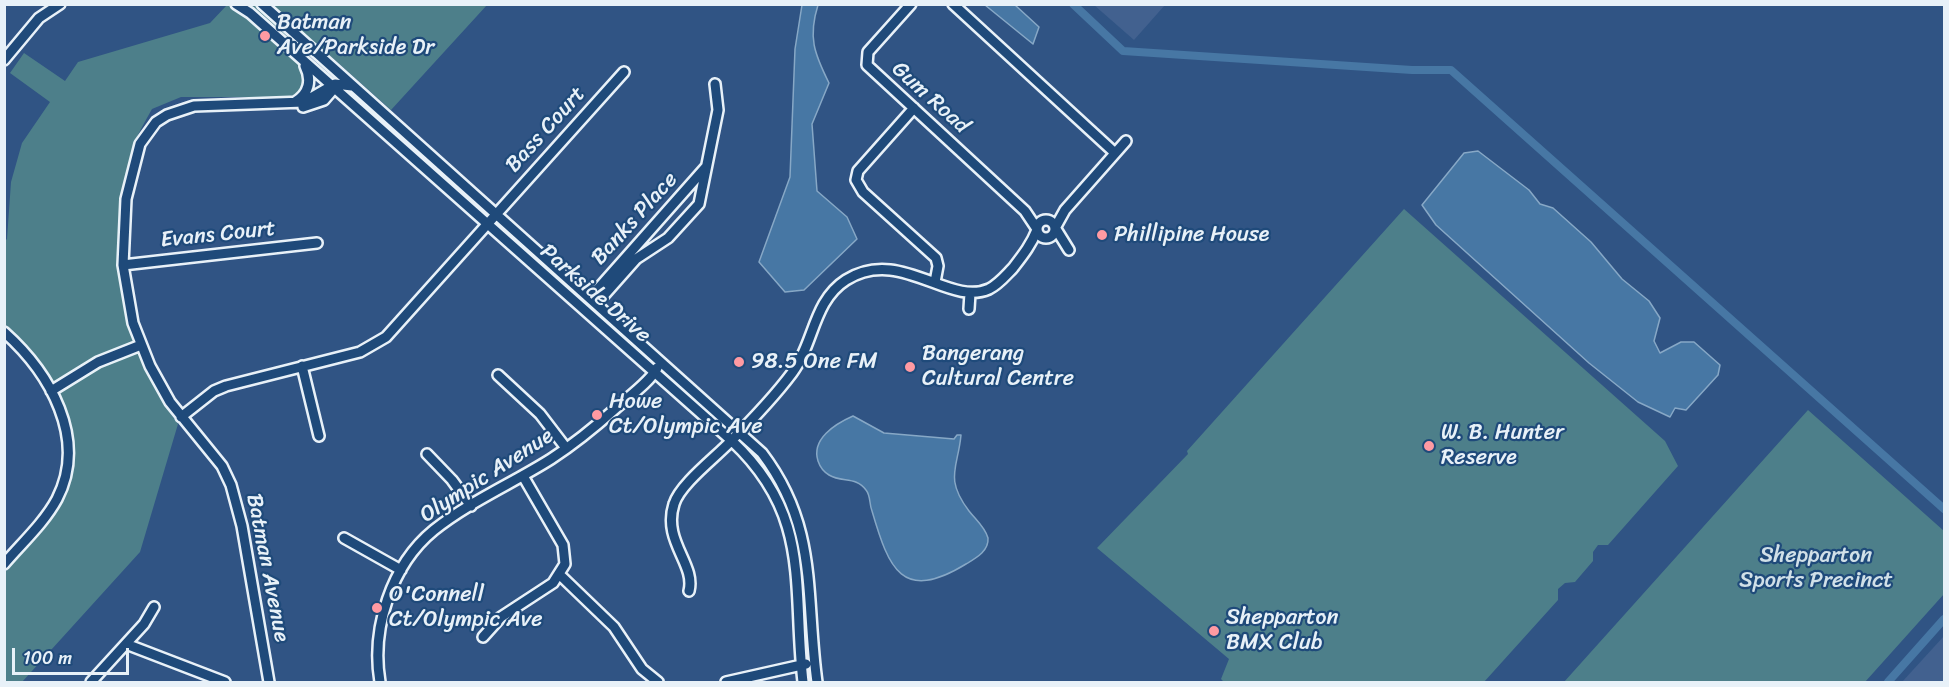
<!DOCTYPE html>
<style>
body{margin:0}
#map{position:relative;width:1949px;height:687px;overflow:hidden;background:#305484;font-family:Sriracha,sans-serif}
canvas{display:block}
.frame{position:absolute;inset:0;border:6px solid #e8f1f8;pointer-events:none}
.scale{position:absolute;left:12px;top:648px;width:117px;height:27px;box-sizing:border-box;border:3px solid #e8f1f8;border-top:0;padding-left:8px;font-size:18px;line-height:21px;white-space:nowrap;color:#e8f1f8;-webkit-text-stroke:4px #1f4a7a;paint-order:stroke}
</style>
<div id="map">
<canvas width="1949" height="687"></canvas>
<div class="frame"></div>
<div class="scale">100 m</div>
</div>
<script>
const ctx = document.querySelector('canvas').getContext('2d');
ctx.lineJoin = 'round';
function fillPath(path, color) { ctx.fillStyle = color; ctx.fill(path, 'evenodd'); }
function stroke(path, color, width, dash) { ctx.strokeStyle = color; ctx.lineWidth = width; ctx.lineCap = dash ? 'butt' : 'round'; ctx.setLineDash(dash || []); ctx.stroke(path); }
function label(font, color, halo, rows, align = 'center') {
  ctx.font = font + ' Sriracha,sans-serif'; ctx.lineWidth = 4.5; ctx.setLineDash([]); ctx.textBaseline = 'middle'; ctx.strokeStyle = halo; ctx.fillStyle = color; for (const [text, x, y, turn = 0] of rows) {
    ctx.save(); ctx.translate(x, y); ctx.rotate((+turn || 0) * Math.PI / 180); ctx.textAlign = isNaN(turn) ? turn : align; if (halo) ctx.strokeText(text, 0, 0); ctx.fillText(text, 0, 0); ctx.restore();
  }
}
const built = new Path2D(`
 M1094,5H1165L1134,40Z
 M1944,636V682H1902Z`);
const green = new Path2D(`
 M227,5H487L391,110L318,45L301,67L306,81L301,93L294,97H181L152,109C146,120 140,130 135,141C130,153 128,168 126,181C108,266 127,354 178,424L140,552L22,682H5V572C23,551 47,530 60,506C96,439 54,370 5,324L4,242L7,239L11,182L22,143L50,102L10,73L24,53L65,81L78,62L210,23Z
 M1404,209L1665,441L1678,466L1608,545H1598L1593,552V561L1575,582L1565,583L1558,589V600L1484,682H1224L1221,679L1229,659L1097,548L1188,454L1187,451Z
 M1808,410L1944,531V594L1865,682H1564Z`);
const water = new Path2D(`
 M802,5H818C808,37 814,53 829,83L812,124L817,191L847,217L857,239L804,290L785,292L759,262L790,177L795,49Z
 M985,5H1015L1039,27L1033,44Z
 M1478,151L1529,190L1540,204L1553,208L1591,242L1622,279L1649,301L1660,318L1654,341L1660,353L1681,342H1694L1720,365L1718,375L1686,410L1675,408L1670,417L1638,402L1589,363L1436,225L1422,205L1464,153Z
 M853,416L884,433L954,439L957,435H961C958,468 944,478 969,511C976,520 985,527 988,538C989,551 976,558 966,564C902,603 889,569 872,511C869,504 871,496 866,490C856,476 842,483 829,475C824,472 820,467 818,461C811,439 835,424 853,416Z`);
const canal = new Path2D(`
 M1073,4L1123,51L1412,70H1451L1944,509
 M1888,682L1944,619`);
const minor = new Path2D(`
 M236,4L250,13L732,441C812,516 792,585 803,682
 M262,4L762,453C819,528 805,596 817,682
 M911,4L868,52L867,65L1025,211L1037,229
 M953,4L1115,153
 M4,60L39,18L60,4
 M295,102C309,94 312,80 305,66
 M303,107L324,100L337,85
 M914,108L858,171L856,180L863,192L936,258L938,266L935,282
 M1037 229a9 9 0 1 1 18 0a9 9 0 1 1-18 0Z
 M1055,228L1065,210L1126,141
 M1056,229L1069,250
 M123,265L317,243
 M590,298L706,167
 M597,303L636,259L668,238L699,204L718,110L715,84
 M969,309L970,293
 M4,332C50,373 88,439 57,499C44,523 22,543 4,564
 M302,366L319,436
 M498,375L540,414L566,448
 M51,391L98,362L141,345
 M181,417L214,391L226,386L360,352L386,337L624,72
 M427,454L452,480L471,506
 M344,538L401,570
 M560,575L614,627L642,669L658,682
 M689,591C696,564 662,541 674,504C680,484 716,457 731,441C752,420 774,397 792,373C814,344 813,301 846,280C900,246 949,307 989,289C999,284 1006,275 1013,268C1023,255 1031,245 1037,230
 M483,637L501,617L553,583L565,564L563,545L523,476
 M126,644L225,682
 M91,682L144,624L154,607
 M269,682L242,526L231,485L222,466L170,402L150,366L133,323L123,265L126,199L140,144L156,122L167,115L194,106L304,102L335,84L352,86
 M380,682C371,629 391,565 434,530C469,502 513,483 551,459C574,444 595,427 615,409C626,399 652,380 657,368
 M726,682L806,664`);
const markers = [
 [265,36,6,"#ff9aa2"],
 [1102,235,6,"#ff9aa2"],
 [739,362,6,"#ff9aa2"],
 [910,367,6,"#ff9aa2"],
 [597,415,6,"#ff9aa2"],
 [1429,446,6,"#ff9aa2"],
 [377,608,6,"#ff9aa2"],
 [1214,631,6,"#ff9aa2"]
];
const poiNames = [
 ["Batman",277,23],
 ["Ave/Parkside Dr",277,48],
 ["Phillipine House",1114,235],
 ["Bangerang",922,354],
 ["Cultural Centre",922,379],
 ["98.5 One FM",751,362],
 ["Howe",609,402],
 ["Ct/Olympic Ave",609,427],
 ["W. B. Hunter",1441,433],
 ["Reserve",1441,458],
 ["O'Connell",389,595],
 ["Ct/Olympic Ave",389,620],
 ["Shepparton",1226,618],
 ["BMX Club",1226,643]
];
const streetNames = [
 ["Gum Road",930,98,42],
 ["Bass Court",546,130,-48],
 ["Banks Place",635,219,-48],
 ["Evans Court",218,235,-6],
 ["Parkside Drive",595,294,41],
 ["Olympic Avenue",487,476,-33],
 ["Batman Avenue",267,568,79]
];
const parkNames = [
 ["Shepparton",1816,556],
 ["Sports Precinct",1816,581]
];
fillPath(built, '#42618f');
fillPath(green, '#4d7f8a');
fillPath(water, '#4777a4');
stroke(water, '#87a8c6', 1.5);
stroke(canal, '#4777a4', 8);
stroke(minor, '#e8f1f8', 14);
stroke(minor, '#1f4a7a', 9);
for (const [x, y, r, color] of markers) { const dot = new Path2D(); dot.arc(x, y, r, 0, 2 * Math.PI); ctx.fillStyle = color; ctx.fill(dot); stroke(dot, '#1f4a7a', 2); }
label('22px', '#e8f1f8', '#1f4a7a', poiNames, 'left');
label('22px', '#e8f1f8', '#1f4a7a', streetNames);
label('22px', '#d1e0e8', '#1f4a7a', parkNames);
</script>
